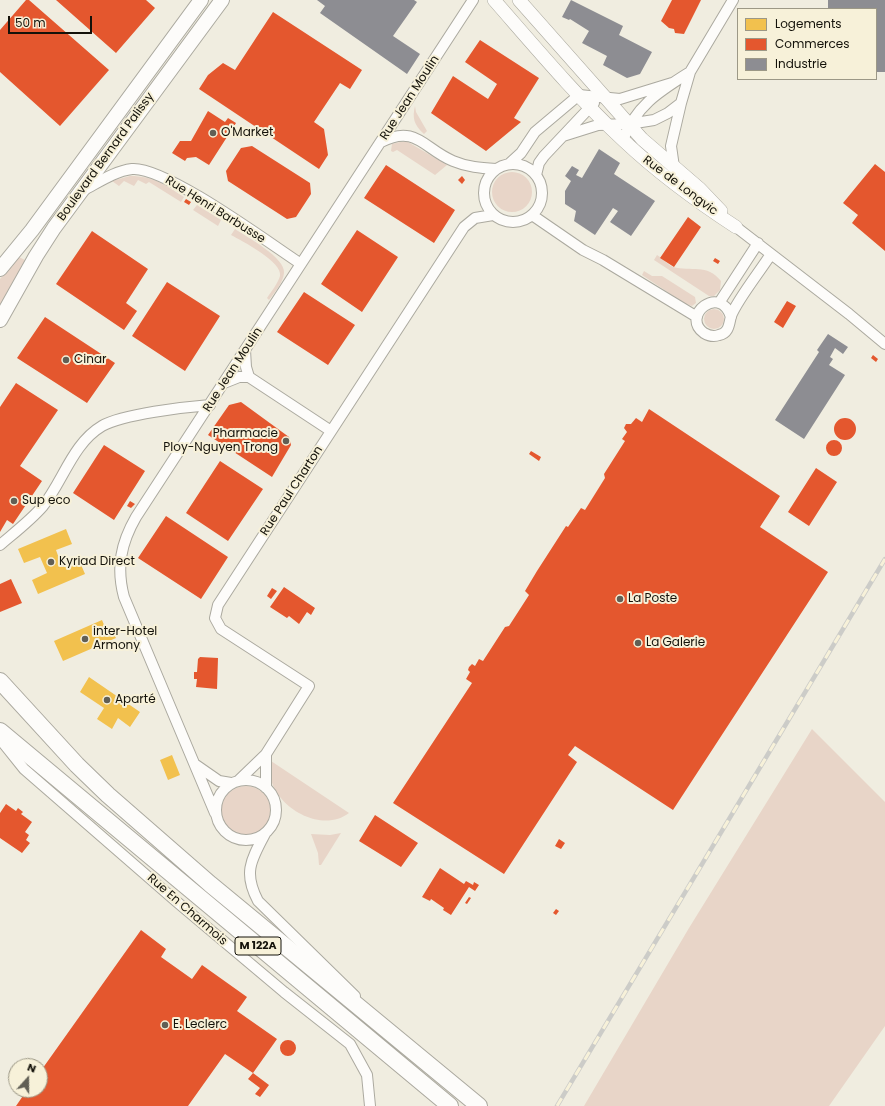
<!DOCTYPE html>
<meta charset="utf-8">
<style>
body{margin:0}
#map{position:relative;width:885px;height:1106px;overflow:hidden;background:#f0ede0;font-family:Poppins,sans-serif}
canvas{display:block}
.legend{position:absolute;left:737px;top:8px;width:140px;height:72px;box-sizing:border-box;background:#f7f1d9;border:1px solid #9c9886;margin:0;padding:5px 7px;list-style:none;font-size:12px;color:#14120a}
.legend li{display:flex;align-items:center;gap:8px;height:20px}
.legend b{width:20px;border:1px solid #9c9886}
.north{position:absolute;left:8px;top:1058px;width:40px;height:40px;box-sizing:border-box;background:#f7f1d9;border:1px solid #9c9886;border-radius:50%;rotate:21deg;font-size:11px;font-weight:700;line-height:16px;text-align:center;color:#14120a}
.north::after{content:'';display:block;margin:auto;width:14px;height:18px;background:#615f55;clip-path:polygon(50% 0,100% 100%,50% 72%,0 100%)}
.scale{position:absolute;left:8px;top:16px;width:84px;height:18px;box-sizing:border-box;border:2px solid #14120a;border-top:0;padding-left:5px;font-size:12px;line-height:14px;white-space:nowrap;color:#14120a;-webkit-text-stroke:3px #f7f1d9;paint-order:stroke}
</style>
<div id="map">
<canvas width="885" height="1106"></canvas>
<ul class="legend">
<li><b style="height:11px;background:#f2c14e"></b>Logements</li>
<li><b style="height:11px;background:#e4572e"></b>Commerces</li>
<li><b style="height:11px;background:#8d8d92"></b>Industrie</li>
</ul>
<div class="north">N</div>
<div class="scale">50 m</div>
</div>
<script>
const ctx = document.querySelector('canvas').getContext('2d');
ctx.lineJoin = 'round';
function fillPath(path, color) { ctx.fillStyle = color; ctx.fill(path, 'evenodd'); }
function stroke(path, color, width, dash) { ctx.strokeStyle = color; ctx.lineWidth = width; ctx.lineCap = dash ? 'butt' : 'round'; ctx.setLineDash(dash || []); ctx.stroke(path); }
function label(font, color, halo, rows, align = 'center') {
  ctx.font = font + ' Poppins,sans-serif'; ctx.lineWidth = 4; ctx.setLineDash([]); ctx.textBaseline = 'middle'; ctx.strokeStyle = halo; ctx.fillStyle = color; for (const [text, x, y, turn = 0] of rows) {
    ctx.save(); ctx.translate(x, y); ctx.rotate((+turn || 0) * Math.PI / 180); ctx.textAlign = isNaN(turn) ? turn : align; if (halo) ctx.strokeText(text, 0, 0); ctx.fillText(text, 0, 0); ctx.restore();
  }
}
const green = new Path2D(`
 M415,106L416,112L427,131L424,134C414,125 412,118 415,106Z
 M400,142H408L447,165L435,175L397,150L393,152L391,151L392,144Z
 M492 192a20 20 0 1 1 40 0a20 20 0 1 1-40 0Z
 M130,176C154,176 165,185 184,197L181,202L149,182L146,184L138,180L134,186L124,181L119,186L112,181Z
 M197,205L221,220L218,226L193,210Z
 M235,229C247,237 286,258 284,273C283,283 275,292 269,300L267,298C271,292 278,283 280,276C283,262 242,241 231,235Z
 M657,255C662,258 668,265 673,267C691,272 707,263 721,281L720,290L714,296H709L654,260Z
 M19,257L25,260L0,305V279Z
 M644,271L652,276H662L695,297L696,303L692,306L684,303L642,275Z
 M704 319a10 10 0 1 1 20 0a10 10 0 1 1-20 0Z
 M812,729L885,802V1026L829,1106H584L689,928Z
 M271,761L349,813C318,837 261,799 271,761Z
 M221 811a25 25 0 1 1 50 0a25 25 0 1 1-50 0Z
 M341,833L321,865H319L318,853L311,834L330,835Z`);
const homes = new Path2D(`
 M66,529L72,544L56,550L62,567L79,560L85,574L38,594L32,580L47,573L40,557L24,563L18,549Z
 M102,620L107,632L112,630L116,638L63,661L54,641Z
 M89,677L140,712L130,727L118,718L112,729L97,719L104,708L80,692Z
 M172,755L180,775L168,780L160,760Z`);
const shops = new Path2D(`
 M26,0H29L109,70L60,126L0,72V30Z
 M56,0H146L155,8L116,53Z
 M672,0H701L684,34L675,33L674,29L669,28L661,21Z
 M273,12L362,70L350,89L340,83L314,122L324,129L328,155L319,169L199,89L208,75L223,63L235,70Z
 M480,40L539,78L514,118L521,122L486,151L431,113L453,76L488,99L497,84L465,62Z
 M208,111L225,122L228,118L236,123L209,165L196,157L187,158L185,161L172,153L180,141H191Z
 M252,146L310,183L311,194L296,217L287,219L228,181L226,171L241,148Z
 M875,164L885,172V251L852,223L858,215L843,203Z
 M386,165L455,210L434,243L364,198Z
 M462,176L465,180L462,184L458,180Z
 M186,199L191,202L189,205L184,202Z
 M688,217L701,227L674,267L660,258Z
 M357,230L398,257L362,312L321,284Z
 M92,231L148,269L126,303L137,311L124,330L56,284Z
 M715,258L720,261L718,264L713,261Z
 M167,282L220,316L185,371L132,336Z
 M304,292L355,325L328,365L277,332Z
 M787,301L796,306L783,328L774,322Z
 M45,317L115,363L87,403L17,358Z
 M873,355L878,359L876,362L871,358Z
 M16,383L58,410L20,466L42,481L13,524L7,520L0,532V407Z
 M241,402L289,437L291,445L272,477L208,435L229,405Z
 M649,409L780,496L760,527L828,572L673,810L575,746L568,755L577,762L504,874L393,803L472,683L466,679L470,672L468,670L469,667L472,664L475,666L479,659L483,661L505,627L509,626L529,595L525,591L537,571L566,526L568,527L581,508L585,510L605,478L604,474L625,441L622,439L627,432L624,428L626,424H631L636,418L642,422Z
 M834 429a11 11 0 1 1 22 0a11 11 0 1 1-22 0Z
 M826 448a8 8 0 1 1 16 0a8 8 0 1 1-16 0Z
 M104,445L145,471L114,520L73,493Z
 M531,451L541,457L539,461L529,454Z
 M220,461L263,489L228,541L186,513Z
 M816,468L837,482L809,526L788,512Z
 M130,501L135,504L131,508L127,506Z
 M166,516L228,557L201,599L138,558Z
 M11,579L22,603L0,612V584Z
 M284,587L315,608L311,615L307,612L299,624L289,616L287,618L270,607Z
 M272,588L277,591L271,599L267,596Z
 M135,645L137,649L131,651L129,647Z
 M200,657L218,658L217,689L196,687L197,679H194V672H197L198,659Z
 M6,804L16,811L18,808L23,812L21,814L32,822L25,832L29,835L26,840L30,843L22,853L0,838V813Z
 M375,815L418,843L401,867L359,841Z
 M559,839L565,843L561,849L555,846Z
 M440,868L464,884L466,881L473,885L474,882L479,885L475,891L469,887L451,915L443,910L444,908L431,899L430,901L422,897Z
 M469,897L471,898L467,904L465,903Z
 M556,909L559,911L556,915L553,913Z
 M141,930L166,949L161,957L192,979L202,965L247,997L237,1011L277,1039L253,1073L269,1085L260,1097L255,1094L260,1088L248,1079L253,1073L225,1054L188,1106H16L27,1090H40V1072Z
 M280 1048a8 8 0 1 1 16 0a8 8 0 1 1-16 0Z`);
const industry = new Path2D(`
 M317,0H414L417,2L393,36L420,54L407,74L320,13L325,6Z
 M571,0L623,26L619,35L652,52L640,74L627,78L603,65L607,56L582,43L589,31L570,19L569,20L562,17Z
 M828,0H885V72H876V9H828Z
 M599,149L620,163L614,174L655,201L631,236L610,222L618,211L613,208L595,235L574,221L576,211L565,204V191L571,181L565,176L572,166L579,170L576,175L582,178Z
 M828,334L848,347L843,354L835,348L830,357L833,359L829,365L845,375L804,439L775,420L819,352L817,350Z`);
const minor = new Path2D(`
 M563,136L598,125L629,124L654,120L668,113L681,103L690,72L733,0
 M623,140C636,105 660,91 690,72
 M381,142C416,124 424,149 453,161C467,167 481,168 496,169
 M484 193a29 29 0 1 1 58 0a29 29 0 1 1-58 0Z
 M509,164L521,153L535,132L579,95L620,99L672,83
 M674,167L671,146L681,103
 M536,175L539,163L544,156L594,103
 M84,190C99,182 115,171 132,169C165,166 269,243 301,264
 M532,215L583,250L603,260L697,317
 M736,227L849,314L885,344
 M719,303L758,243
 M731,317C720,283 680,316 704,333C709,336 714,337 719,335C729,333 729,324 731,316C737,300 761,270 771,254
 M245,350L246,367L249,377
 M224,383L239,377H249L331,431
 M0,545C14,533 31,520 43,506C63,481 73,443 102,426C123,414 185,407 210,405
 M0,739L24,769L177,902L284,992L350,1044L367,1075L370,1106
 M266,754V788
 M196,765L219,781L231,783
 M216 810a30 30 0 1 1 60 0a30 30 0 1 1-60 0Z
 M239,780L266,754L309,686L221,629L215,618L218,605L464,227L475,218L493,215
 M215,813L124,597C116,567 121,543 136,517L473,0
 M265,834C251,860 243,873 258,901L355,996`);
const tertiary = new Path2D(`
 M494,0C536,48 577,97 623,140C658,173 696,201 736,227
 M519,0L642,139L700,189L721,211`);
const secondary = new Path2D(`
 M0,269L32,230L201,0
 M0,320L36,256L54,228L222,0`);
const primary = new Path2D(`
 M0,681L77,765L108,795L210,884L479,1106
 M0,731L450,1106`);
const rail = new Path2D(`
 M557,1106L885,559`);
const markers = [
 [213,133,4,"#615f55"],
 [66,360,4,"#615f55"],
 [286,441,4,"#615f55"],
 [14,501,4,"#615f55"],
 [51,562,4,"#615f55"],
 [620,599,4,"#615f55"],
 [85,639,4,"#615f55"],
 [638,643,4,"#615f55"],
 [107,700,4,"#615f55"],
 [165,1025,4,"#615f55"]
];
const shields = [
 [258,946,46]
];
const shieldNames = [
 ["M 122A",258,946]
];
const streetNames = [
 ["Rue Jean Moulin",410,98,-57],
 ["Boulevard Bernard Palissy",106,157,-54],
 ["Rue de Longvic",680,186,37],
 ["Rue Henri Barbusse",215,210,32],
 ["Rue Jean Moulin",233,370,-57],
 ["Rue Paul Charton",292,491,-57],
 ["Rue En Charmois",187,910,41]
];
const poiNames = [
 ["O'Market",221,133],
 ["Cinar",74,360],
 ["Pharmacie",278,434,"right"],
 ["Ploy-Nguyen Trong",278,448,"right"],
 ["Sup eco",22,501],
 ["Kyriad Direct",59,562],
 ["La Poste",628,599],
 ["inter-Hotel",93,632],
 ["Armony",93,646],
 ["La Galerie",646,643],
 ["Aparté",115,700],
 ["E. Leclerc",173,1025]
];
fillPath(green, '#e8d5c8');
fillPath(homes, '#f2c14e');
fillPath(shops, '#e4572e');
fillPath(industry, '#8d8d92');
stroke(minor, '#aba99f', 12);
stroke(tertiary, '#aba99f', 14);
stroke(secondary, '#aba99f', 16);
stroke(primary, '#aba99f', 18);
stroke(minor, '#fdfcfa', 10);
stroke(tertiary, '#fdfcfa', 13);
stroke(secondary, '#fdfcfa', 14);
stroke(primary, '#fdfcfa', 16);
stroke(rail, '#ccccc8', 4.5);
stroke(rail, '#f7f1d9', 3, [9]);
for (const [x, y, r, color] of markers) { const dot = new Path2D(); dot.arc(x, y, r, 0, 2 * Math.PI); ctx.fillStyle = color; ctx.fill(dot); stroke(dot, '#f7f1d9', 1.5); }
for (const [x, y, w] of shields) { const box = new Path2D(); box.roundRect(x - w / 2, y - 9, w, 18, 3); ctx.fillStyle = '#f7f1d9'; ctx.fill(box); stroke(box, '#14120a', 1); }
label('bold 11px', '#14120a', null, shieldNames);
label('12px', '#14120a', '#f7f1d9', streetNames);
label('12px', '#14120a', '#f7f1d9', poiNames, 'left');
</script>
